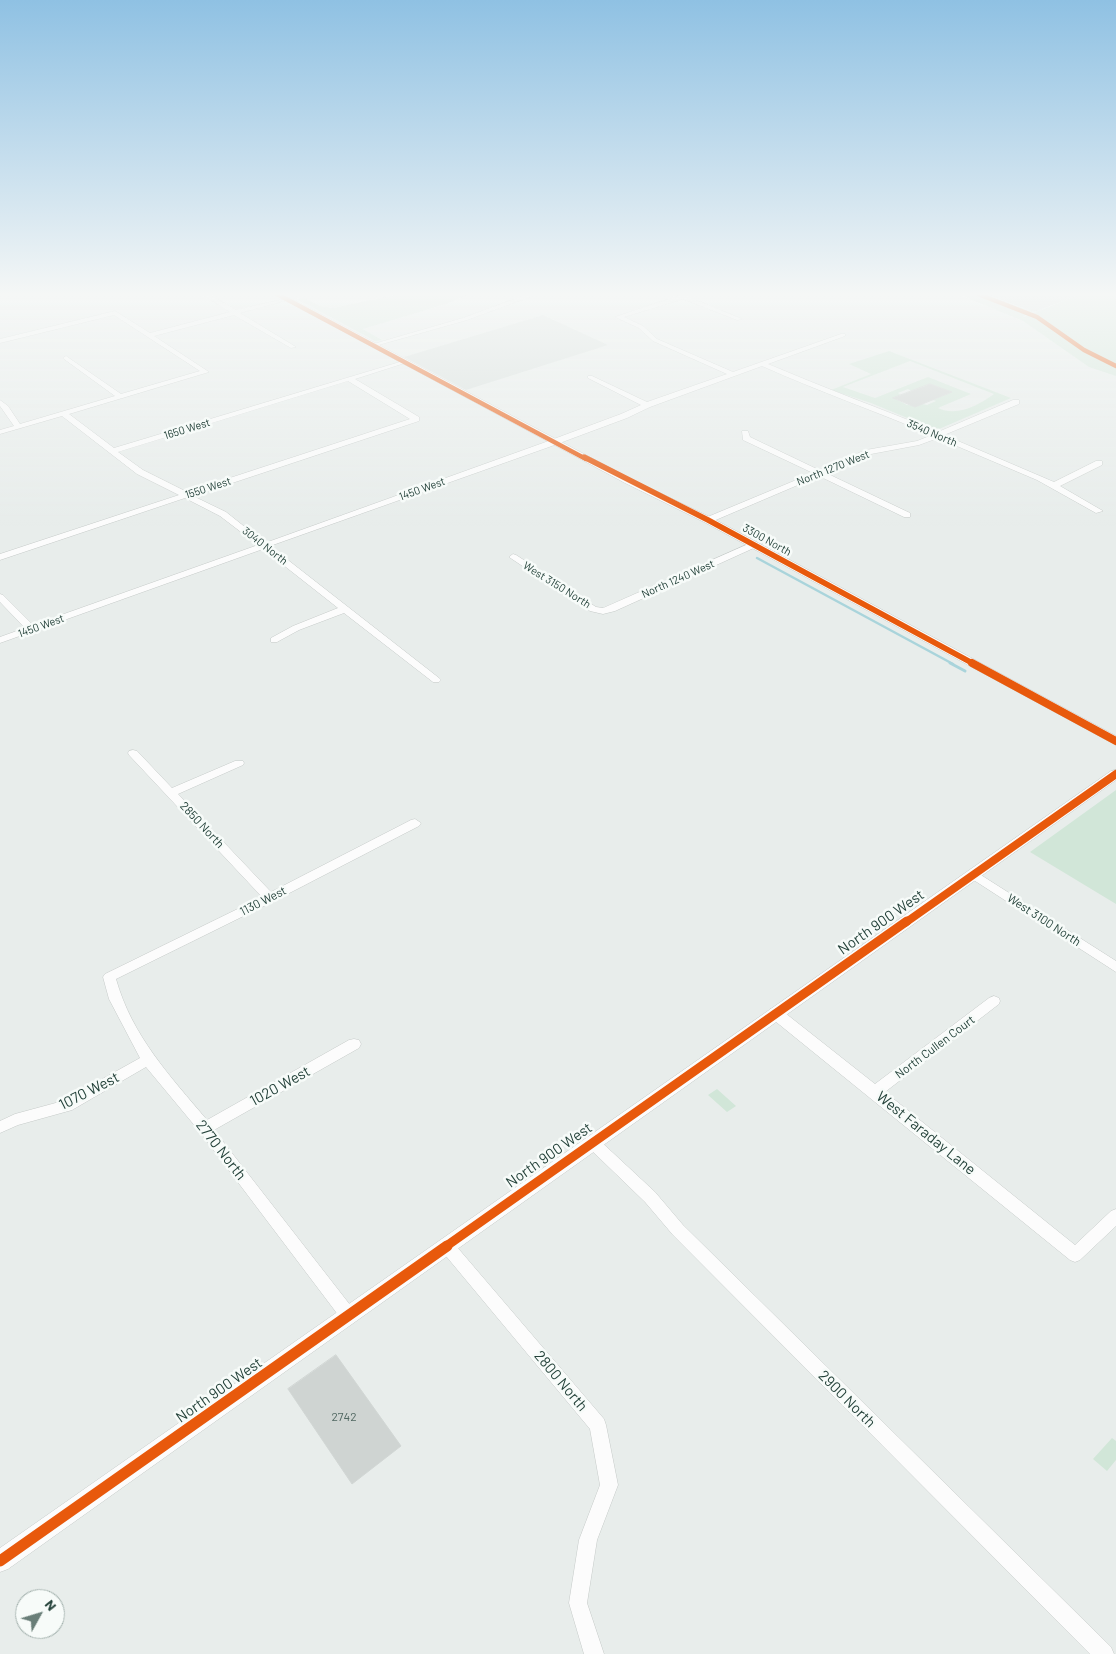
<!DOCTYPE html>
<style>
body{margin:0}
#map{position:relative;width:1116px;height:1654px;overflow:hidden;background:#e8edeb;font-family:Barlow,sans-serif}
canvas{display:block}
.north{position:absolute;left:15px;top:1589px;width:50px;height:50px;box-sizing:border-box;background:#f7fbf9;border:1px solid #a3b1ad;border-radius:50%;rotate:51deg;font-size:14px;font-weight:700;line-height:20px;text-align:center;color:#24423a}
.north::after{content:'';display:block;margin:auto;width:18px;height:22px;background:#697e78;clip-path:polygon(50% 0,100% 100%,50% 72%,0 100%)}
</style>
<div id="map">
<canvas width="1116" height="1654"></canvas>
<div class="north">N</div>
</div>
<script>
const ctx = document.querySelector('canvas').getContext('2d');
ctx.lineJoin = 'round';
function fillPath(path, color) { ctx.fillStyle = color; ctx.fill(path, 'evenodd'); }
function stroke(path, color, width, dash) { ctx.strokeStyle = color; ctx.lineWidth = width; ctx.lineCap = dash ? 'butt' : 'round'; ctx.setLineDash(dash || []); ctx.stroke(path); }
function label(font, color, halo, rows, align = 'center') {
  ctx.font = font + ' Barlow,sans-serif'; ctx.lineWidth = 5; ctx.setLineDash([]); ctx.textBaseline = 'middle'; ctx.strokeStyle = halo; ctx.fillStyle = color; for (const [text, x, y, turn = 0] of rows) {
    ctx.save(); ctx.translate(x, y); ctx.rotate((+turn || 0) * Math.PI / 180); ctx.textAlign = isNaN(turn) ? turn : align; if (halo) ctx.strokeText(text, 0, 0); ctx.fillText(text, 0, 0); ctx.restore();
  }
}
const built = new Path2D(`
 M987,294H1081L1034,312Z
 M543,315L608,345L466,390L404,357Z`);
const green = new Path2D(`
 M400,294H469L446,304L363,329L382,340L375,341L297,299L302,297L320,306L333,308Z
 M958,294H985L1032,312L1023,316L1024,317L1081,294H1116V376L1089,367L1023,321Z
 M889,351L1011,398L939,429H934L871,403L831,390L871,374L849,364ZM910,361L994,394C979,405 957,417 938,408L971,394L928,377L875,398L843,387ZM930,384L951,392L933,400L936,401L927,405L923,404L907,405L894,398L901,395L898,393L908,389L911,391Z
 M1116,790V904L1030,852Z
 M717,1089L736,1106L727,1112L708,1095Z
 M1112,1438L1116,1441V1460L1107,1471L1093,1459Z`);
const streamFar1 = new Path2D(`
 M757,558L953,664`);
const stream = new Path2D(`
 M950,663L965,671`);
const building = new Path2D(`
 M930,384L952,392L915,407L893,398Z
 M336,1355L401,1446L352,1484L288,1389Z`);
const minor = new Path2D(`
 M201,294H209L236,310L288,298V300L240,313L296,347L291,348L234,315L154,336L209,372L69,414L114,448L403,361L408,362L355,379L419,417V421L193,496L226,512L265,543L543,443L621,414L641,405L588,378V376H592L647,402L727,374L653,341L639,328L615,317L683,294H694L689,297L742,319L737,320L683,299L624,317L643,326L657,339L733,372L841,334H845V336L768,364C824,388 882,409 938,432L1013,400H1019V404L944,435L1054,482L1096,461H1102V465L1060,486L1103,511L1096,513L1037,480L938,438L919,445L871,454L826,473L910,513V517H904L819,476L711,522H705V518L813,473L743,440L742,431H748L750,437L819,470L866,450L917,441L932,435C875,411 818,391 762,366L650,407L627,418L549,447L270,546L439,678L441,680L439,682H433L344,613L299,630L277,642H271V638L293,626L338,608L263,549L0,643V637L25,628L0,602V594L3,595L33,625L258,545L220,516L185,498L0,560V554L179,495L137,474L62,416L0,434V430L14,426L0,406V400L8,406L20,424L115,396L64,359L63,358L66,356L121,394L200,371L114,315L0,343V339L115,311L150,333L230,312ZM348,381L410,419L187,492L143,470L118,452Z
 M528,294H538L467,320L375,346L370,345L463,318Z
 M753,542L757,545L756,547L615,611L603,614L590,611L509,557L513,554L516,555L596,607L603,608Z
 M133,750L137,751L172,788L235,761H243L244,763L243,765L178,794L271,892L411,820L415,819L421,823L419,826L274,901L116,979C132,1036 170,1076 207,1120L349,1040L354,1039L359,1040L361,1044L359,1048L214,1130L354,1310L356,1315L354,1320L348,1322L342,1320L200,1132L146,1067L72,1110L18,1125L0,1133V1121L15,1114L63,1101L140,1058L109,999L103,977L105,974L262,897L129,755L128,753L129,751Z
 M973,870L1116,961V972L969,877L967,874L969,871Z
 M994,996L999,998L1000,1001L999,1004L885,1092L1075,1245L1111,1211L1116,1209V1226L1080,1260L1075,1262L1070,1260L770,1017L768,1013L770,1009L775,1008L780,1009L875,1084L989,998Z
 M592,1136L597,1138L655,1192L683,1225L1111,1647L1114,1654H1090L673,1235L645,1202L587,1146L585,1142L587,1138Z
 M446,1238L451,1240L604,1419L606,1425L618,1485L597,1540L587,1603L604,1654H584L569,1603L579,1540L600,1485L590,1429L441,1250L438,1245L441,1240Z`);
const tertiary = new Path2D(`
 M274,294H283L631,479L712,518L1116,736V745L704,522L625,483Z
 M1116,770V780L8,1569L0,1572V1548L1111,771Z`);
const cyclewayFar4 = new Path2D(`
 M277,294L586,459
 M978,294L1037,317L1084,350L1116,366`);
const cyclewayFar3 = new Path2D(`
 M584,457L708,520L974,664`);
const cyclewayFar2 = new Path2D(`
 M972,663L1116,741
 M905,923L1116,774`);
const cyclewayFar1 = new Path2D(`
 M445,1247L907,921`);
const cycleway = new Path2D(`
 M0,1561L447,1246`);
const farStreetnames = [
 ["1650 West",187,429,-17],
 ["3540 North",932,433,23],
 ["North 1270 West",833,468,-22],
 ["1550 West",208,488,-18],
 ["1450 West",422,489,-20],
 ["3300 North",767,540,29],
 ["3040 North",265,546,38],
 ["North 1240 West",678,579,-24],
 ["West 3150 North",557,585,32],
 ["1450 West",41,626,-20]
];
const streetNames = [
 ["2850 North",202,825,47],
 ["1130 West",263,901,-27],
 ["West 3100 North",1044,920,33],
 ["North Cullen Court",935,1047,-37]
];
const nearNumbernames = [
 ["2742",344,1417]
];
const nearStreetnames = [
 ["North 900 West",881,922,-35],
 ["1020 West",280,1086,-29],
 ["1070 West",89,1091,-27],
 ["West Faraday Lane",926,1133,39],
 ["2770 North",221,1150,52],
 ["North 900 West",549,1155,-35],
 ["2800 North",561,1381,50],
 ["North 900 West",219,1390,-35],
 ["2900 North",847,1399,45]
];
fillPath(built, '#d6dedb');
fillPath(green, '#d1e6d8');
stroke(streamFar1, '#a9d4db', 2.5);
stroke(stream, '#a9d4db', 3);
fillPath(building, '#cfd4d2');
stroke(building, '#d1d6d4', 1);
stroke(minor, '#c5cac8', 1);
stroke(tertiary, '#c5cac8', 1);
fillPath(minor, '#fcfcfc');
fillPath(tertiary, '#fcfcfc');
stroke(cyclewayFar4, '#e8590c', 4.5);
stroke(cyclewayFar3, '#e8590c', 5.5);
stroke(cyclewayFar2, '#e8590c', 8);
stroke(cyclewayFar1, '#e8590c', 9);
stroke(cycleway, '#e8590c', 11);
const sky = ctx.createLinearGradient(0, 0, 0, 526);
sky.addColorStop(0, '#8fc1e3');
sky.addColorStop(0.56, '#f5f7f6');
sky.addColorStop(1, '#f5f7f600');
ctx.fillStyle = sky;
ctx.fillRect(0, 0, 1116, 526);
label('11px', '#24423a', '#f7fbf9', farStreetnames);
label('12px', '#24423a', '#f7fbf9', streetNames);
label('12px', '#506761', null, nearNumbernames);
label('15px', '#24423a', '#f7fbf9', nearStreetnames);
</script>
